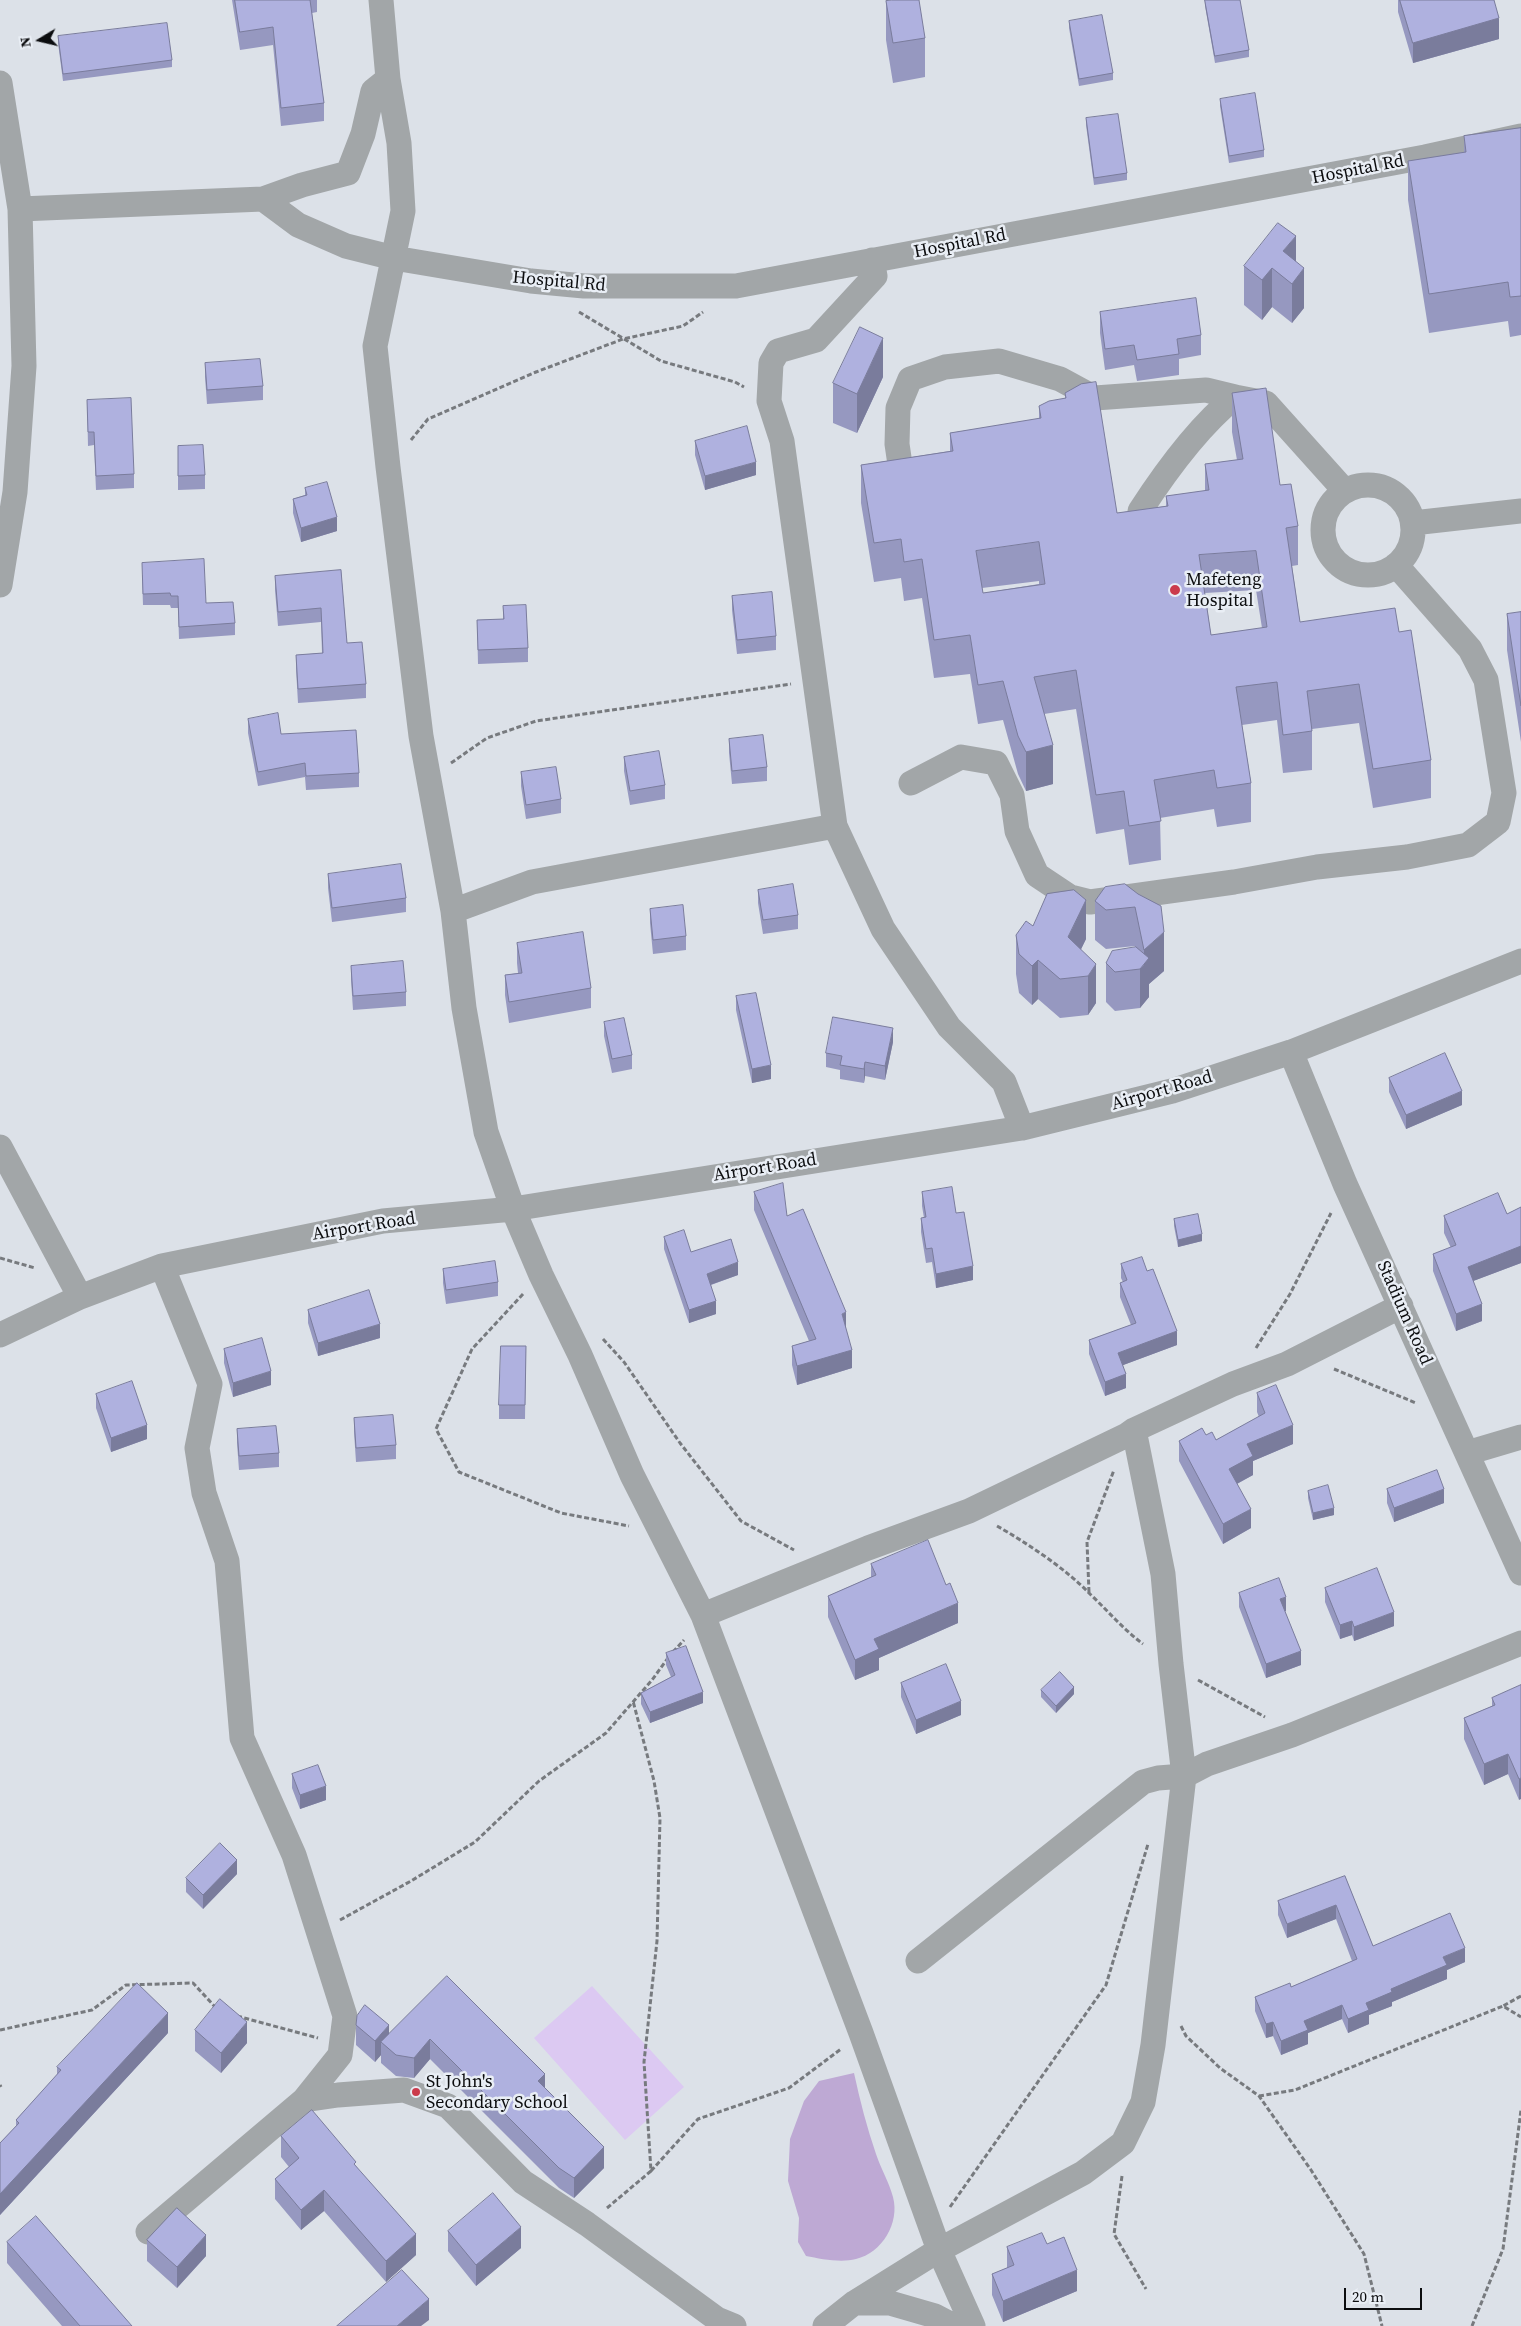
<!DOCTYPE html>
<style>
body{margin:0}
#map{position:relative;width:1521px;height:2326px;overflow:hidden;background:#dce1e8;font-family:"Source Serif 4",serif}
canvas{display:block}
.north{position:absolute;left:15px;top:15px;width:50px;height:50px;-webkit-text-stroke:4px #e9eef5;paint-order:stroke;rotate:261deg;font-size:14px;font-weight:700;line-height:20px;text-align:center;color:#0c0d0f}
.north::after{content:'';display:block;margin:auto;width:18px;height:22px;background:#0c0d0f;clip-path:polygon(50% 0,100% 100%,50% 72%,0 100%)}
.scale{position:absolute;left:1344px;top:2288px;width:78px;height:22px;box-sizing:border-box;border:2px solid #0c0d0f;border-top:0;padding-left:6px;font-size:15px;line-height:18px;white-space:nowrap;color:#0c0d0f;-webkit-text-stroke:4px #e9eef5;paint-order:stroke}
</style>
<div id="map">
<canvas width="1521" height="2326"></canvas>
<div class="north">N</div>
<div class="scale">20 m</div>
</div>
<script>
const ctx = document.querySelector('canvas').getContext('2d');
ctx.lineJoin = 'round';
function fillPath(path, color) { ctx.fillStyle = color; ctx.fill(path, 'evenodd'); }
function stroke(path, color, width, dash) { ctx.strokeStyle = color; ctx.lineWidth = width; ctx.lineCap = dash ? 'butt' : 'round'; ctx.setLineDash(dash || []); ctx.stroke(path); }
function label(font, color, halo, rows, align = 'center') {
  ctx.font = font + ' "Source Serif 4",serif'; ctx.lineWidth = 5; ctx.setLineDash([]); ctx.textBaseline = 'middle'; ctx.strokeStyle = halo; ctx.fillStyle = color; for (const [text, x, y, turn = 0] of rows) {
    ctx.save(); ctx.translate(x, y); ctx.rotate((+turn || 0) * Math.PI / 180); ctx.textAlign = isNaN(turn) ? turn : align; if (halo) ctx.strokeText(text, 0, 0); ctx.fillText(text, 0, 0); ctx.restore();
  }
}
const green = new Path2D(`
 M592,1986L684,2087L625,2140L534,2038Z`);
const forest = new Path2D(`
 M854,2073C860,2101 867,2128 876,2154C881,2169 889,2182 893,2197C900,2223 882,2253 856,2259C841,2263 821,2259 806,2256L798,2242L799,2218L788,2181L790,2139L804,2101L819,2081Z`);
const path = new Path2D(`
 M579,312L661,361L735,382L744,387
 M411,440L428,419L536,372L623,339L683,326L703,312
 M451,763L487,738L536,721L791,684
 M0,1258L35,1268
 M523,1294L472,1349L436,1429L459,1472L561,1513L629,1526
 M603,1339L624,1362L680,1443L741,1521L794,1550
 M1256,1348L1290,1294L1331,1213
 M1334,1369L1416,1403
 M997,1526C1027,1543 1066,1569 1090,1594C1108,1611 1123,1629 1143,1644
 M1089,1592L1087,1542L1114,1470
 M673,1652L684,1640
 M1198,1680L1265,1717
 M340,1920L411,1881L475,1842L539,1781L606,1733L652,1680L668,1658
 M1521,1996L1503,2006L1521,2017
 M237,2016L318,2038
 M1181,2026L1186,2036L1220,2068L1259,2096L1311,2170L1364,2254L1382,2326
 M0,2030L92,2010L126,1985L193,1983L217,2009
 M0,2085L1,2087
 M1259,2096L1295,2090L1503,2006
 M651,2171L698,2119L789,2088L841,2049
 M1122,2176L1114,2234L1146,2289
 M950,2207L1106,1985L1148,1844
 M607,2208L651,2171L644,2062L657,1941L660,1818L654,1781L633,1701
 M1472,2326L1503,2249L1521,2110`);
const minor = new Path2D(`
 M381,0L388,79L399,143L403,211L375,346L388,467L421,736L453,911L464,1008L486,1132L513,1209L541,1275L580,1355L632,1475L703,1615L861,2033L939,2250L973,2326
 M0,83L20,209L24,366L15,492L0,585
 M263,199L298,225L346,246L394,258L531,281L584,286H736L1425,157L1521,136
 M20,209L263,199L302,185L348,173L363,134L373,91L388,79
 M902,478L897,444L898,408L910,379L945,367L999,361L1060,379L1095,398L1206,390L1235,397
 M1323 530a45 45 0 1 1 90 0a45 45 0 1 1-90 0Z
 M1140,511C1164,474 1200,425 1235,397L1266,403L1345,491
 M1413,523L1521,511
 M911,783L961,757L996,763L1012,795L1017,831L1037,875L1070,897L1090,902L1234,882L1317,867L1407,857L1468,845L1498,822L1504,793L1486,680L1470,649L1396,565
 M835,826L782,441L769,401L771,363L778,351L816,340L875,276L872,260
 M453,911L532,882L835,826L883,929L949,1027L1004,1082L1022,1128
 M1291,1052L1345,1184L1521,1573
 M0,1147L80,1297
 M0,1335L80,1297L162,1266L383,1221L513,1209L1022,1128L1172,1091L1291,1052L1521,961
 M1467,1453L1521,1437
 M703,1615L868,1548L969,1511L1127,1435L1134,1430L1233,1384L1287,1364L1401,1306
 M918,1961L1143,1782L1158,1778L1184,1776L1171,1664L1163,1574L1134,1430
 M304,2100L338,2095L404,2090L448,2106L523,2182L587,2224L717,2319L734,2326
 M148,2232L304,2100L340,2055L345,2016L294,1855L242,1738L227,1561L204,1493L197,1448L210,1384L162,1266
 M854,2303H890L935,2316L954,2326
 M825,2326L854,2303L939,2250L1083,2173L1123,2143L1143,2102L1153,2045L1184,1776L1207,1764L1292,1735L1521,1643`);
const wall = new Path2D(`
 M232,0H317V12L312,13L324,103V121L281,126L273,45L240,50Z
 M1205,0L1249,50V57L1215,63L1205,6Z
 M1398,0H1494L1499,39L1413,63L1398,12Z
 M886,1L925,38V77L893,83L886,40Z
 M1069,21L1113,73V80L1079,86L1069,28Z
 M58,36L172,60V67L63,81L58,43Z
 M1220,99L1264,150V157L1229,163L1220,106Z
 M1086,118L1127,173V180L1094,185L1086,125Z
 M1521,128V335L1510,337L1508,321L1429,333L1408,200V161L1464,152V136Z
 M1296,261L1304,308L1292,323L1272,307L1262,320L1244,305V266Z
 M1100,312L1201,335V355L1179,359V375L1137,381L1134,365L1105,370L1100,333Z
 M205,363L263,386V400L207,404L205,377Z
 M883,377L857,433L833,423V383Z
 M1065,393L1117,513L1166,506V496L1205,491V464L1237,460L1232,432V393L1280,485L1298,526V565L1292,566L1300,622L1399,632L1431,760V798L1373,808L1359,723L1312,729V770L1283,773L1277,720L1242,725L1251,783V822L1217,827L1214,809L1160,818L1161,860L1129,865L1124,829L1096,834L1076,709L1044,714L1053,784L1026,791L1018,774L1003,720L978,724L970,674L934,678L922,598L904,601L901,578L874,582L861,503V465L950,451V433L1039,419V406L1065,398ZM1039,581V584L983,593L982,588ZM1256,590L1262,628L1211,635L1205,593Z
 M87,400L134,474V488L96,490L94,445L88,446Z
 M695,441L756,475L705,490L695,455Z
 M178,446L205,475V489L178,490Z
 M305,488L337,531L301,542L293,513V499L305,495Z
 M341,570L347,643L366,684V698L298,703L296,669V655L322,653L321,622L278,626L275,590V576Z
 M142,575L206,603L235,623V635L179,639L178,608H171L170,605H143Z
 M732,596L776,636V650L737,654L732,610Z
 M503,606L528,648V662L478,664L477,620L503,619Z
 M1521,612V742L1507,650V614Z
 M248,719L359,773V787L306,790L305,777L258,786L248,733Z
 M729,739L767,767V781L732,784L729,753Z
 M624,757L665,785V799L630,805L624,771Z
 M521,772L561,799V813L526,819L521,786Z
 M328,874L406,898V912L332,922L328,888Z
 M1125,884L1164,971L1149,984V997L1140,1008L1115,1011L1106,1002V963L1135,947V946L1106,949L1095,940V901Z
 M758,890L798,915V929L763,934L758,903Z
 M650,909L686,936V950L653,954L650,923Z
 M1033,926L1086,939L1081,949L1096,1003L1088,1015L1060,1018L1038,999L1032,1005L1019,993L1016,974V935Z
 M517,943L591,988V1008L509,1023L505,995V975L518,973L517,963Z
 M351,966L406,992V1006L353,1010L351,980Z
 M736,996L771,1079L752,1083L736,1010Z
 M604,1022L632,1055V1069L612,1073L604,1036Z
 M893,1042L885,1080L865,1076L864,1083L840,1079V1070L826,1067V1053Z
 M1389,1078L1462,1105L1406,1129L1389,1092Z
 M754,1192L787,1216L846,1330L852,1368L797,1385L792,1365V1346L809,1341L754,1210Z
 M922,1192L956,1213L973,1280L936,1288L932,1262L926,1263L921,1232V1218H924L922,1206Z
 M1521,1207V1263L1473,1281L1482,1321L1456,1331L1433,1271V1254L1451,1248L1444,1233V1216L1507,1214Z
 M1174,1219L1202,1241L1178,1247L1174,1226Z
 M664,1237L691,1252L738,1275L711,1285L716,1314L689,1323L664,1249Z
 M1121,1264L1147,1271L1177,1345L1123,1365L1126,1388L1105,1396L1089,1354V1340L1131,1325L1120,1297V1283L1123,1282L1121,1278Z
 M443,1269L498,1282V1296L446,1304L443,1283Z
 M308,1310L380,1338L318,1356L308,1323Z
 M526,1346L525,1419H499V1405Z
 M224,1349L271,1385L233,1397L224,1363Z
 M1257,1393L1293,1444L1253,1461V1475L1237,1484L1251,1528L1223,1544L1179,1461V1441L1206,1435L1216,1440L1259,1417L1257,1412Z
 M96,1394L147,1439L111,1452L96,1408Z
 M354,1418L396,1445V1459L356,1462L354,1432Z
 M237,1429L279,1453V1467L239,1470L237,1443Z
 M1387,1489L1444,1503L1394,1522L1387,1503Z
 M1308,1491L1334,1515L1313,1520L1308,1498Z
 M871,1564L958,1623L879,1658V1670L855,1680L828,1617V1596L871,1577Z
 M1325,1588L1394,1626L1354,1641L1352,1635L1340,1639L1325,1602Z
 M1239,1593L1286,1611H1285L1301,1665L1266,1678L1239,1607Z
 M666,1653L703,1703L650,1723L641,1704V1693L671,1677L666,1665Z
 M901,1683L961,1715L916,1734L901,1697Z
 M1521,1685L1519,1800L1508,1774L1484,1785L1464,1739V1718L1492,1706V1698Z
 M1041,1690L1074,1694L1056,1713L1041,1697Z
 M292,1774L326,1800L300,1809L292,1788Z
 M237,1874L203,1909L186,1892V1878Z
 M1345,1876L1373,1946L1465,1962L1447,1970V1979L1392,2002V2006L1369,2015V2024L1348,2033L1342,2019L1308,2033V2044L1281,2055L1273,2036L1266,2038L1255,2011V1997L1291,1987L1352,1961L1336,1919L1287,1938L1278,1915V1901Z
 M447,1976L545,2088L604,2168L574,2198L559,2188L430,2059L414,2078L396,2076L381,2063V2055L375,2062L356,2045V2025L389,2034Z
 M195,2030L247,2043L221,2073L195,2051Z
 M168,2033L0,2215V2143L16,2126V2120L57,2075V2067Z
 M281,2136L356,2166L416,2255L386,2282L324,2211L301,2230L275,2199V2179L289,2167L281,2157Z
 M448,2231L521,2248L476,2286L448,2251Z
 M147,2240L206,2256L177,2288L147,2261Z
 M7,2242L132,2326H62L7,2263Z
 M1047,2244L1077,2291L1003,2322L992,2295V2274L1007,2268V2247Z`);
const shadedWall = new Path2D(`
 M1499,18V39L1413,63V43Z
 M1296,236V275L1283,251Z
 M1272,268V307L1262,320V280Z
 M1304,268V308L1292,323V284Z
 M883,338V377L857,433V394Z
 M756,462V475L705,490V476Z
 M337,517V531L301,542V528Z
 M1053,745V784L1026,791V752Z
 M1086,900V939L1068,976V937Z
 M1164,932V971L1149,984V997L1140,1008V969L1144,965V950Z
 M1038,960V999L1032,1005V966Z
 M1096,964V1003L1088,1015V976Z
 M893,1028V1042L885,1080V1066Z
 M865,1062V1076L864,1083V1069Z
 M771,1065V1079L752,1083V1069Z
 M1462,1091V1105L1406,1129V1115Z
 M1202,1234V1241L1178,1247V1240Z
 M1521,1246V1263L1468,1283V1267Z
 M738,1262V1275L707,1286V1274Z
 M973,1266V1280L936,1288V1274Z
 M716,1301V1314L689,1323V1310Z
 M1482,1304V1321L1456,1331V1314Z
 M846,1312V1330L842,1314Z
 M380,1324V1338L318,1356V1343Z
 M1177,1331V1345L1118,1367V1353Z
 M852,1350V1368L797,1385V1366Z
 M271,1371V1385L233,1397V1383Z
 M1126,1374V1388L1105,1396V1382Z
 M147,1425V1439L111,1452V1438Z
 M1293,1425V1444L1253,1461V1475L1229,1488V1469L1247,1444Z
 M1444,1489V1503L1394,1522V1508Z
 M1334,1508V1515L1313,1520V1513Z
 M1251,1509V1528L1223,1544V1524Z
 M1286,1597V1611L1280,1613V1599Z
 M958,1603V1623L879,1658V1670L855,1680V1660L874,1639Z
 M1394,1612V1626L1354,1641V1627Z
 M1352,1621V1635L1340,1639V1625Z
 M1301,1651V1665L1266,1678V1664Z
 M1074,1687V1694L1056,1713V1706Z
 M703,1692V1703L650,1723V1712Z
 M961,1701V1715L916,1734V1720Z
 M1508,1754V1774L1484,1785V1764Z
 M1521,1778V1799L1519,1800V1779Z
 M326,1786V1800L300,1809V1795Z
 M237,1860V1874L203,1909V1895Z
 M1336,1905V1919L1287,1938V1924Z
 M1465,1948V1962L1447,1970V1979L1392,2002V2006L1369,2015V2024L1348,2033V2019L1366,2003L1443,1957Z
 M1342,2005V2019L1308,2033V2044L1281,2055V2041L1304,2021Z
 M168,2013V2033L0,2215V2194Z
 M247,2022V2043L221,2073V2053Z
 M1273,2022V2036L1266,2038V2024Z
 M389,2025V2046L381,2042V2055L375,2062V2041Z
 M430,2039V2059L414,2078V2058Z
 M545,2074V2095L538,2081Z
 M604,2147V2168L574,2198V2178Z
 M324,2190V2211L301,2230V2210Z
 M521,2227V2248L476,2286V2265Z
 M416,2234V2255L386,2282V2261Z
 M206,2235V2256L177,2288V2267Z
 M1077,2270V2291L1003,2322V2301Z
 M429,2299V2320L421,2326H397Z`);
const building = new Path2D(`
 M235,0H310L324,103L281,108L273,27L240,32Z
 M892,0H919L925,38L893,43L886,1Z
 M1205,0H1240L1249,50L1215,56Z
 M1400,0H1494L1499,18L1413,43Z
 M1102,15L1113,73L1079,79L1069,21Z
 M167,23L172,60L63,74L58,36Z
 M1255,93L1264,150L1229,156L1220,99Z
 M1118,114L1127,173L1094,178L1086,118Z
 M1521,128V296L1510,297L1508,282L1429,294L1408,161L1466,152L1464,136Z
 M1278,223L1296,236L1283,251L1304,268L1292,284L1272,268L1262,280L1244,266Z
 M1196,298L1201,335L1177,339L1179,354L1137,360L1134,345L1105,349L1100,312Z
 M860,327L883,338L857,394L833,383Z
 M260,359L263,386L207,390L205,363Z
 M1096,382L1117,513L1168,506L1166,496L1209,490L1205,464L1243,459L1232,393L1266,388L1280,485L1291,484L1298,526L1286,528L1300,622L1395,608L1399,632L1411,630L1431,760L1373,769L1359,684L1307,691L1312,731L1283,735L1277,682L1236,687L1251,783L1217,788L1214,770L1154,780L1161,821L1129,826L1124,791L1096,795L1076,670L1034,677L1053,745L1026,752L1018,736L1003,681L978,685L970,635L934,640L922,559L904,562L901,539L874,543L861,465L953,451L950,433L1041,418L1039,406L1049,401L1066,398L1065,393L1081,384ZM1039,542L1045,584L983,593L976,551ZM1256,551L1267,627L1211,635L1199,555Z
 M131,398L134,474L96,476L94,432H88L87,400Z
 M747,426L756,462L705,476L695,441Z
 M203,445L205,475L178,476V446Z
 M327,482L337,517L301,528L293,499L307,495L305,488Z
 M204,559L206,603L233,602L235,623L179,627L178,596H171L170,593L143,594L142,563Z
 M341,570L347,643L362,642L366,684L298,689L296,655L323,653L321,608L278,612L275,576Z
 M772,592L776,636L737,640L732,596Z
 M526,605L528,648L478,650L477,620L504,619L503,606Z
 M1521,612V706L1507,614Z
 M278,713L281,734L356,730L359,773L306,776L305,763L258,772L248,719Z
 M763,735L767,767L732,771L729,739Z
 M659,751L665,785L630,791L624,757Z
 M556,767L561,799L526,805L521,772Z
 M401,864L406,898L332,908L328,874Z
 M793,884L798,915L763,920L758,890Z
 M1125,884L1138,894L1161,906L1164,932L1144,950L1135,907L1106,910L1095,901L1105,887Z
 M1074,890L1086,900L1068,937L1096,964L1088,976L1060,979L1038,960L1032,966L1019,954L1016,935L1026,921L1033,926L1047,894Z
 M683,905L686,936L653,940L650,909Z
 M583,932L591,988L509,1002L505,975L522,973L517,943Z
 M1136,947L1149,958L1140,969L1115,972L1106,963L1112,951Z
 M403,961L406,992L353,996L351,966Z
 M756,993L771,1065L752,1069L736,996Z
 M833,1017L893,1028L885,1066L865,1062L864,1069L840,1065L842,1056L826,1053Z
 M624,1018L632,1055L612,1059L604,1022Z
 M1445,1053L1462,1091L1406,1115L1389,1078Z
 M783,1183L787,1216L803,1209L846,1312L842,1314L852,1350L797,1366L792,1346L816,1339L754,1192Z
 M952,1187L956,1213L964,1212L973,1266L936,1274L932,1248L926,1249L921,1218L926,1217L922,1192Z
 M1498,1193L1507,1214L1521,1207V1246L1468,1267L1482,1304L1456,1314L1433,1254L1456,1245L1444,1216Z
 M1198,1214L1202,1234L1178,1240L1174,1219Z
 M684,1230L691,1252L731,1239L738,1262L707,1274L716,1301L689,1310L664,1237Z
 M1142,1257L1147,1271L1153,1269L1177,1331L1118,1353L1126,1374L1105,1382L1089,1340L1136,1323L1120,1283L1127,1280L1121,1264Z
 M495,1261L498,1282L446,1290L443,1269Z
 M369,1290L380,1324L318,1343L308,1310Z
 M262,1338L271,1371L233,1383L224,1349Z
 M501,1346H526L525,1405H499Z
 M132,1381L147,1425L111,1438L96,1394Z
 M1276,1385L1293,1425L1247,1444L1253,1456L1229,1469L1251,1509L1223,1524L1179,1441L1202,1428L1206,1435L1212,1432L1216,1440L1265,1413L1257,1393Z
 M393,1415L396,1445L356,1448L354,1418Z
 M276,1426L279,1453L239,1456L237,1429Z
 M1437,1470L1444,1489L1394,1508L1387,1489Z
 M1328,1485L1334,1508L1313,1513L1308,1491Z
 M928,1540L946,1585L950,1583L958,1603L874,1639L879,1649L855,1660L828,1596L876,1575L871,1564Z
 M1377,1568L1394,1612L1354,1627L1352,1621L1340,1625L1325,1588Z
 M1279,1578L1286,1597L1280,1599L1301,1651L1266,1664L1239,1593Z
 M686,1646L703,1692L650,1712L641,1693L675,1675L666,1653Z
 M946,1664L961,1701L916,1720L901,1683Z
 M1060,1672L1074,1687L1056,1706L1041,1690Z
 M1521,1685V1778L1519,1779L1508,1754L1484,1764L1464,1718L1495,1705L1492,1698Z
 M318,1765L326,1786L300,1795L292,1774Z
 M220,1843L237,1860L203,1895L186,1878Z
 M1345,1876L1373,1946L1450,1913L1465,1948L1443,1957L1447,1965L1391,1989L1392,1992L1366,2003L1369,2010L1348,2019L1342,2005L1304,2021L1308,2030L1281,2041L1273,2022L1266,2024L1255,1997L1290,1983L1291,1987L1357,1959L1336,1905L1287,1924L1278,1901Z
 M447,1976L545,2074L538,2081L604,2147L574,2178L559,2168L430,2039L414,2058L396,2055L381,2042Z
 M137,1983L168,2013L0,2194V2143L19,2123L16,2120L61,2070L57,2067Z
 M220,1999L247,2022L221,2053L195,2030Z
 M365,2005L389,2025L375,2041L356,2025L357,2016Z
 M312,2110L356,2162L354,2164L416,2234L386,2261L324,2190L301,2210L275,2179L299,2158L281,2136Z
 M493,2193L521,2227L476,2265L448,2231Z
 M177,2208L206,2235L177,2267L147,2240Z
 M36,2216L132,2326H80L7,2242Z
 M1042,2233L1047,2244L1064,2237L1077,2270L1003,2301L992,2274L1014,2265L1007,2247Z
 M402,2270L429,2299L397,2326H337Z`);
const markers = [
 [1175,590,6,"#cb3b4c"],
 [416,2092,5,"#cb3b4c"]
];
const streetNames = [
 ["Hospital Rd",1358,170,-11],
 ["Hospital Rd",960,244,-11],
 ["Hospital Rd",559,282,5],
 ["Airport Road",1162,1091,-16],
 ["Airport Road",765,1168,-9],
 ["Airport Road",364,1227,-9],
 ["Stadium Road",1404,1313,66]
];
const poiNames = [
 ["Mafeteng",1186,580],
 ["Hospital",1186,601],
 ["St John's",426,2082],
 ["Secondary School",426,2103]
];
fillPath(green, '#dcc9f2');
fillPath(forest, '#bea9d4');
stroke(path, '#777a7e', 3, [5, 2.5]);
stroke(minor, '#a2a6a8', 25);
fillPath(wall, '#9698c0');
fillPath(shadedWall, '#7a7c9c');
fillPath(building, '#afb1df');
stroke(building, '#7a7c9c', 1);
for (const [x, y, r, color] of markers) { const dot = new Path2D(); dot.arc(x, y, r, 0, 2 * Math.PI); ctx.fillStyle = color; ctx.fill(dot); stroke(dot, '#e9eef5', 2); }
label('18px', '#0c0d0f', '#e9eef5', streetNames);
label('18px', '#0c0d0f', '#e9eef5', poiNames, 'left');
</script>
